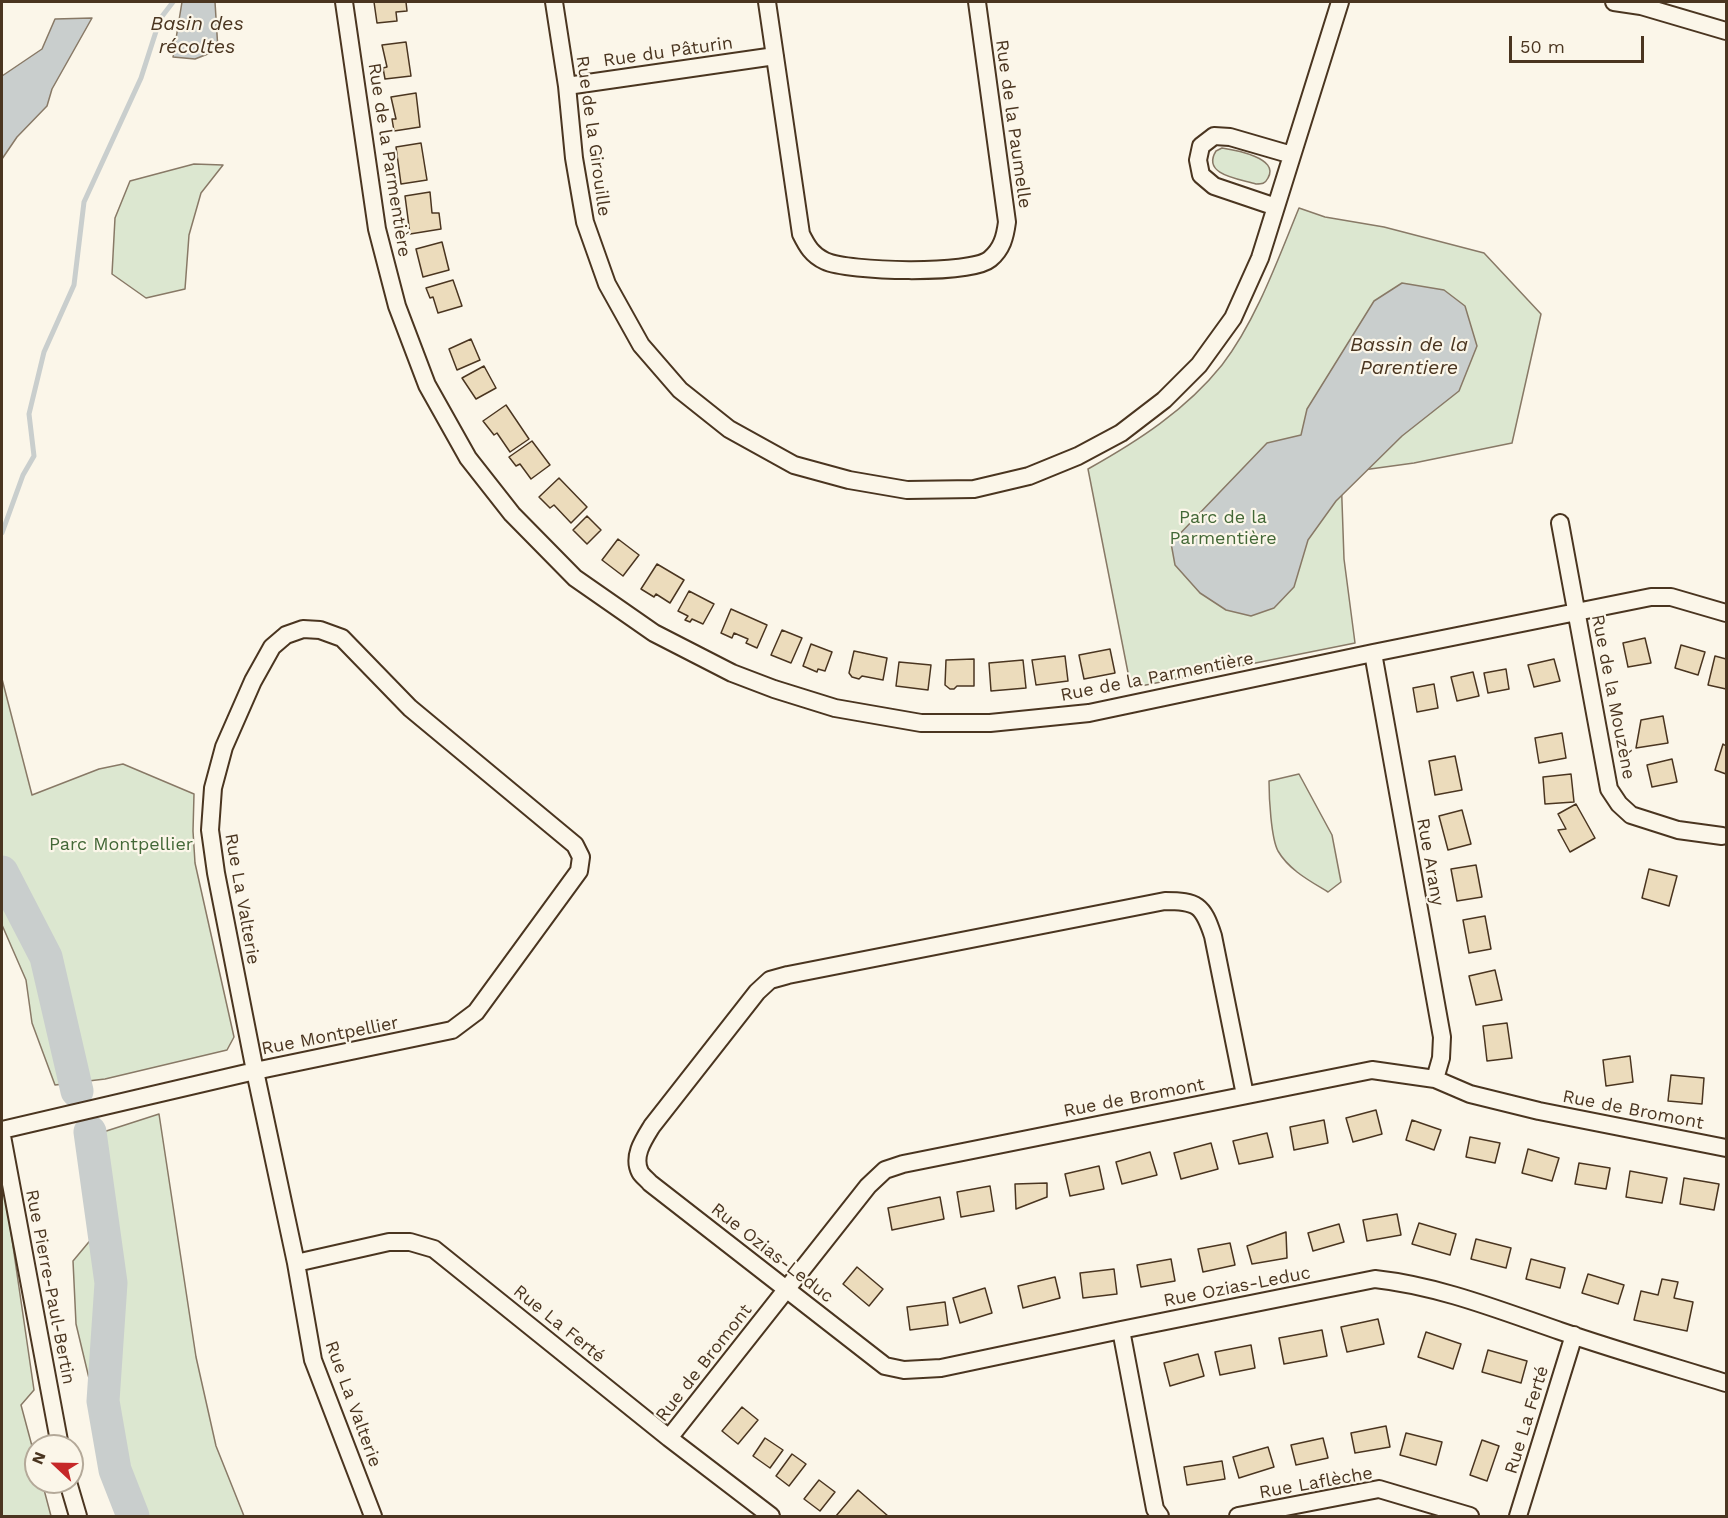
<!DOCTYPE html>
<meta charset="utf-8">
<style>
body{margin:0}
#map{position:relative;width:1728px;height:1518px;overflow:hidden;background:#fbf6e9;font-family:"Work Sans",sans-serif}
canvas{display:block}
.frame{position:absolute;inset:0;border:3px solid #4a3520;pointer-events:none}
.north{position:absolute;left:24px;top:1434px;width:60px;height:60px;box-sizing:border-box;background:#fbf6e9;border:2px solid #b4a999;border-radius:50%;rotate:292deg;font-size:16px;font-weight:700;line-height:24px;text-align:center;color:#4a3520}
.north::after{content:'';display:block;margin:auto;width:21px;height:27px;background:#c62828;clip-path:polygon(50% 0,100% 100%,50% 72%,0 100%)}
.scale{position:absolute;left:1509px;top:36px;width:135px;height:27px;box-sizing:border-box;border:3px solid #4a3520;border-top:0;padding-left:8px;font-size:18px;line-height:21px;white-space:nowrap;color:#4a3520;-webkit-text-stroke:4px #fbf6e9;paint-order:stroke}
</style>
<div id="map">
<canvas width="1728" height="1518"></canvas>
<div class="frame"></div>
<div class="north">N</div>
<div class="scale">50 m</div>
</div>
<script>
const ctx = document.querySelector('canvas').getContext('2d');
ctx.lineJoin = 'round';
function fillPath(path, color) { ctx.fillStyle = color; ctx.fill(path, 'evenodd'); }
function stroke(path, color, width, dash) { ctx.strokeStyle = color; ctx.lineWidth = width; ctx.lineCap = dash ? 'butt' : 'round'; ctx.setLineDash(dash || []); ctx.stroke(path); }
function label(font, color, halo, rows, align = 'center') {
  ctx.font = font + ' "Work Sans",sans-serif'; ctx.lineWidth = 4.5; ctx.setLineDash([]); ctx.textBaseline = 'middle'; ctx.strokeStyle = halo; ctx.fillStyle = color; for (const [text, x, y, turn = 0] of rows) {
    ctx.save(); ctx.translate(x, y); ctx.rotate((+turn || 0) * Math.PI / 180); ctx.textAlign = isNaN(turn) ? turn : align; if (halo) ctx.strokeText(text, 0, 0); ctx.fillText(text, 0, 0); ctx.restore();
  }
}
const green = new Path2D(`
 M1222,148C1235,150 1280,158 1268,178C1265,184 1262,184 1256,184C1240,179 1201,175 1216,151Z
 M194,164L223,165L201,193L189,235L185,289L146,298L112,274L115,218L130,181Z
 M1299,208L1325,217L1384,227L1484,253L1541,314L1512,443L1414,463L1341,473L1344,559L1355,643L1131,688L1088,469C1138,441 1186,410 1222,365C1256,321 1278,259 1299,208Z
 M2,679L32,795L99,769L123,764L194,794L193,831L195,863L234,1037L227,1050L105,1079L55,1085L32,1023L26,980L2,925Z
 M1299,774L1332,835L1341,882L1328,892C1310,881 1289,870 1278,851C1271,838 1269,797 1269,781Z
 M159,1114L196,1357L216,1446L244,1516H122L76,1324L73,1261L103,1225L97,1134Z
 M2,1171L34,1390L21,1405L36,1461V1482H42L51,1516H2Z`);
const water = new Path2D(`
 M182,2H215L218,50L195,59L173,57Z
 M92,18L52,89L47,106L17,137L2,159V76L42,49L55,19Z
 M1402,283L1444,290L1465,306L1477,346L1459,391L1402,436L1336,501L1308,540L1294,587L1274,608L1251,616L1226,610L1200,593L1175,565L1171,543L1267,443L1301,435L1307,409L1374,301Z`);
const stream = new Path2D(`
 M2,533L23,475L34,456L29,414L44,352L74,285L84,202L141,78L160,19L173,2`);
const river = new Path2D(`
 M2,872L46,957L77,1091
 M90,1132L111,1283L103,1401L115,1470L133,1516`);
const building = new Path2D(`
 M374,2H406L407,11L396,12L397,21L377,23Z
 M406,42L411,76L385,79L383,68L387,67L382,45Z
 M416,93L420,127L394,131L392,119H396L391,97Z
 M421,143L427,180L401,184L396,147Z
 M430,192L432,213H439L441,229L410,234L405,196Z
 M442,242L449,270L423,277L416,249Z
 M453,280L462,306L438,313L433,297L430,298L426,288Z
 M471,339L480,360L457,370L449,349Z
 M484,366L496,388L476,399L462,378Z
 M506,405L529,439L510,452L497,433L494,435L483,421Z
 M532,441L550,465L531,479L520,464L516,466L509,457Z
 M559,478L587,507L571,523L554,505L550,508L539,497Z
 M587,516L601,530L587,544L573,530Z
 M618,539L639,555L623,576L602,560Z
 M657,564L684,580L670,603L656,594L654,597L641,589Z
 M689,591L714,604L703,624L692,619L690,622L685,620L688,616L678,611Z
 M731,609L767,625L757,648L746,643L748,639L734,633L732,638L721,633Z
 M782,630L802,638L791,663L771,655Z
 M1645,638L1651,663L1628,667L1623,643Z
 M811,644L832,652L825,671L818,669L817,672L803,666Z
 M1681,645L1705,652L1698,675L1675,668Z
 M1110,649L1115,673L1084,679L1079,655Z
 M854,651L887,658L883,680L862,676L859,679L852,677L849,673Z
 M1065,656L1068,681L1036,685L1032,660Z
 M1715,656L1726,659V689L1708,685Z
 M974,659V686H957L954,689H950L945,685L946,660Z
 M1554,659L1560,681L1534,687L1528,665Z
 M1023,660L1026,688L991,691L989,663Z
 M899,662L931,665L928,690L896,686Z
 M1506,669L1509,689L1488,693L1484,673Z
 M1473,672L1479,696L1457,701L1451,677Z
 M1434,684L1438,708L1417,712L1413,688Z
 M1663,716L1668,743L1636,748L1641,720Z
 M1562,733L1566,758L1539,763L1535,738Z
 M1723,744L1726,746V774L1715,770Z
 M1455,756L1462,790L1435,795L1429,761Z
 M1672,759L1677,782L1652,787L1647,765Z
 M1571,774L1574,802L1545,804L1543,777Z
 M1576,804L1595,838L1570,852L1558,830L1566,829L1558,814Z
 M1462,810L1471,844L1448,850L1439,816Z
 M1476,865L1482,897L1457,901L1451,869Z
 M1649,869L1677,876L1669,906L1642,898Z
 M1485,916L1491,949L1469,953L1463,920Z
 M1495,970L1502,1000L1476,1005L1469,976Z
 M1507,1023L1512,1058L1487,1061L1483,1026Z
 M1630,1056L1633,1082L1606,1086L1603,1060Z
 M1671,1075L1704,1078L1702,1104L1668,1101Z
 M1376,1110L1382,1134L1353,1142L1346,1118Z
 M1324,1120L1328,1143L1294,1150L1290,1127Z
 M1412,1120L1441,1130L1434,1150L1406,1140Z
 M1267,1133L1273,1157L1239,1164L1233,1141Z
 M1470,1137L1500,1143L1495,1163L1466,1157Z
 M1211,1143L1218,1169L1181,1179L1174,1153Z
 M1528,1149L1559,1158L1552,1181L1522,1173Z
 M1150,1152L1157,1175L1122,1184L1116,1162Z
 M1579,1163L1610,1168L1606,1189L1575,1184Z
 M1099,1166L1104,1189L1070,1196L1065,1174Z
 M1630,1171L1667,1178L1662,1203L1626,1197Z
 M1684,1178L1719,1184L1714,1210L1680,1204Z
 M1047,1183V1197L1016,1209L1015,1184Z
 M990,1186L994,1211L961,1217L957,1192Z
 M940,1197L944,1219L892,1230L888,1208Z
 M1397,1214L1401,1235L1367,1241L1363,1220Z
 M1419,1223L1456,1234L1450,1255L1412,1244Z
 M1339,1224L1344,1242L1313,1251L1308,1233Z
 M1286,1232L1287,1258L1252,1264L1247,1246Z
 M1476,1239L1511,1248L1506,1268L1471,1259Z
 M1230,1243L1235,1265L1203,1272L1198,1249Z
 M1171,1259L1175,1281L1141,1287L1137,1265Z
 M1531,1259L1565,1268L1560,1288L1526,1279Z
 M857,1267L883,1289L869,1306L843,1284Z
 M1114,1269L1117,1294L1083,1298L1080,1273Z
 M1588,1274L1624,1285L1618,1304L1582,1293Z
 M1055,1277L1060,1298L1023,1308L1018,1286Z
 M1662,1279L1678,1282L1674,1298L1693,1302L1687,1331L1634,1320L1641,1291L1658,1295Z
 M985,1288L992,1313L960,1323L953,1298Z
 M945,1302L948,1325L910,1330L907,1307Z
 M1378,1319L1384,1344L1347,1352L1341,1327Z
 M1322,1330L1327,1356L1284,1364L1279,1338Z
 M1426,1332L1461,1344L1453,1369L1418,1357Z
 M1251,1345L1255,1368L1220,1375L1215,1352Z
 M1488,1350L1527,1361L1521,1383L1482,1372Z
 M1198,1354L1204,1376L1170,1386L1164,1363Z
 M742,1407L758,1420L738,1444L722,1431Z
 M1386,1426L1390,1447L1355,1453L1351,1433Z
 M1406,1433L1442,1442L1436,1465L1400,1455Z
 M765,1438L783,1450L770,1468L753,1456Z
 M1323,1438L1328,1458L1296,1465L1291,1445Z
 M1482,1440L1499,1446L1487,1481L1470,1475Z
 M1268,1447L1274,1467L1239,1478L1233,1457Z
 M792,1454L806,1464L789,1486L776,1476Z
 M1222,1461L1225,1479L1187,1485L1184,1467Z
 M819,1480L835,1492L820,1511L804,1499Z
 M858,1490L888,1516H836Z`);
const minor = new Path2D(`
 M344,2L377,229L397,306L427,385L468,458L512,514L575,578L654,633L732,673L774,689L835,708L921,723H990L1089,713L1373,653L1651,597H1671L1726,613
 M554,2L567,86L574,158L585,222L607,284L641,345L680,390L729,429L794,465L849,480L907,490L974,489L1029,476L1078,456L1121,433L1164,400L1199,365L1233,318L1260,258L1340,2
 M767,2L801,234C807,246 812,255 825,261C848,272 971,275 990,259C1002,249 1005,237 1007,222L977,2
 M1614,2L1641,6L1726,31
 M567,86L775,56
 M1276,207L1214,186L1201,175L1198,160L1201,146L1214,136L1230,137L1292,155
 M1560,523L1609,789L1619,804L1631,815L1678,830L1722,836
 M1373,653L1442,1037L1441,1058L1435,1079
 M1245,1095L1213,936C1203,905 1197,901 1165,901L788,975L770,980L757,992L652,1126C644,1139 632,1156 640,1172C642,1176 648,1180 650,1183L885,1366L904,1370L941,1368L1121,1330L1375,1279C1439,1286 1499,1310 1560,1331C1615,1350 1671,1366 1726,1383
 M2,1130L255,1071L452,1030L476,1012L579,871L581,857L575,845L410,708L342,638L320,630L303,629L286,635L272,647L253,681L224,747L213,788L210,830L216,873L255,1071L296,1263L313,1360L373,1516
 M2,1136L60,1446
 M296,1263L389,1242H410L434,1249L669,1438L771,1516
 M1121,1330L1155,1509L1160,1516
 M669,1438L868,1186L885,1170L903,1164L1372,1070L1435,1079L1470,1094L1539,1111L1726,1148
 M68,1482L78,1516
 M1238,1516L1379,1489L1470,1516
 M1518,1516L1574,1335`);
const streetNames = [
 ["Rue du Pâturin",668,52,-8],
 ["Rue de la Paumelle",1013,124,82],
 ["Rue de la Girouille",593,136,82],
 ["Rue de la Parmentière",389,160,81],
 ["Rue de la Parmentière",1157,677,-11],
 ["Rue de la Mouzène",1613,697,79],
 ["Rue Arany",1430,862,80],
 ["Rue La Valterie",242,899,80],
 ["Rue Montpellier",330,1036,-11],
 ["Rue de Bromont",1134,1098,-11],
 ["Rue de Bromont",1633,1110,11],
 ["Rue Ozias-Leduc",772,1253,38],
 ["Rue Pierre-Paul-Bertin",50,1287,79],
 ["Rue Ozias-Leduc",1237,1287,-11],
 ["Rue La Ferté",559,1324,39],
 ["Rue de Bromont",704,1363,-52],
 ["Rue La Valterie",353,1404,70],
 ["Rue La Ferté",1527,1420,-73],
 ["Rue Laflèche",1316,1483,-10]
];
const parkNames = [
 ["Parc de la",1223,518],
 ["Parmentière",1223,539],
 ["Parc Montpellier",121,845]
];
const waterNames = [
 ["Basin des",197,24],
 ["récoltes",197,47],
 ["Bassin de la",1409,345],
 ["Parentiere",1409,368]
];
fillPath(green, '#dce7d0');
stroke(green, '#887966', 1.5);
fillPath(water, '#c9cecd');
stroke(water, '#887966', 1.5);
stroke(stream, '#c9cecd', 5);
stroke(river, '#c9cecd', 33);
fillPath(building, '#ecdcbc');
stroke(building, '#4a3520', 1.5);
stroke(minor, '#4a3520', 20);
stroke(minor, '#fbf6e9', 16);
label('18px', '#4a3520', '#fbf6e9', streetNames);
label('18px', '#436837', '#fbf6e9', parkNames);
label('italic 20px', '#4a3520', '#fbf6e9', waterNames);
</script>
